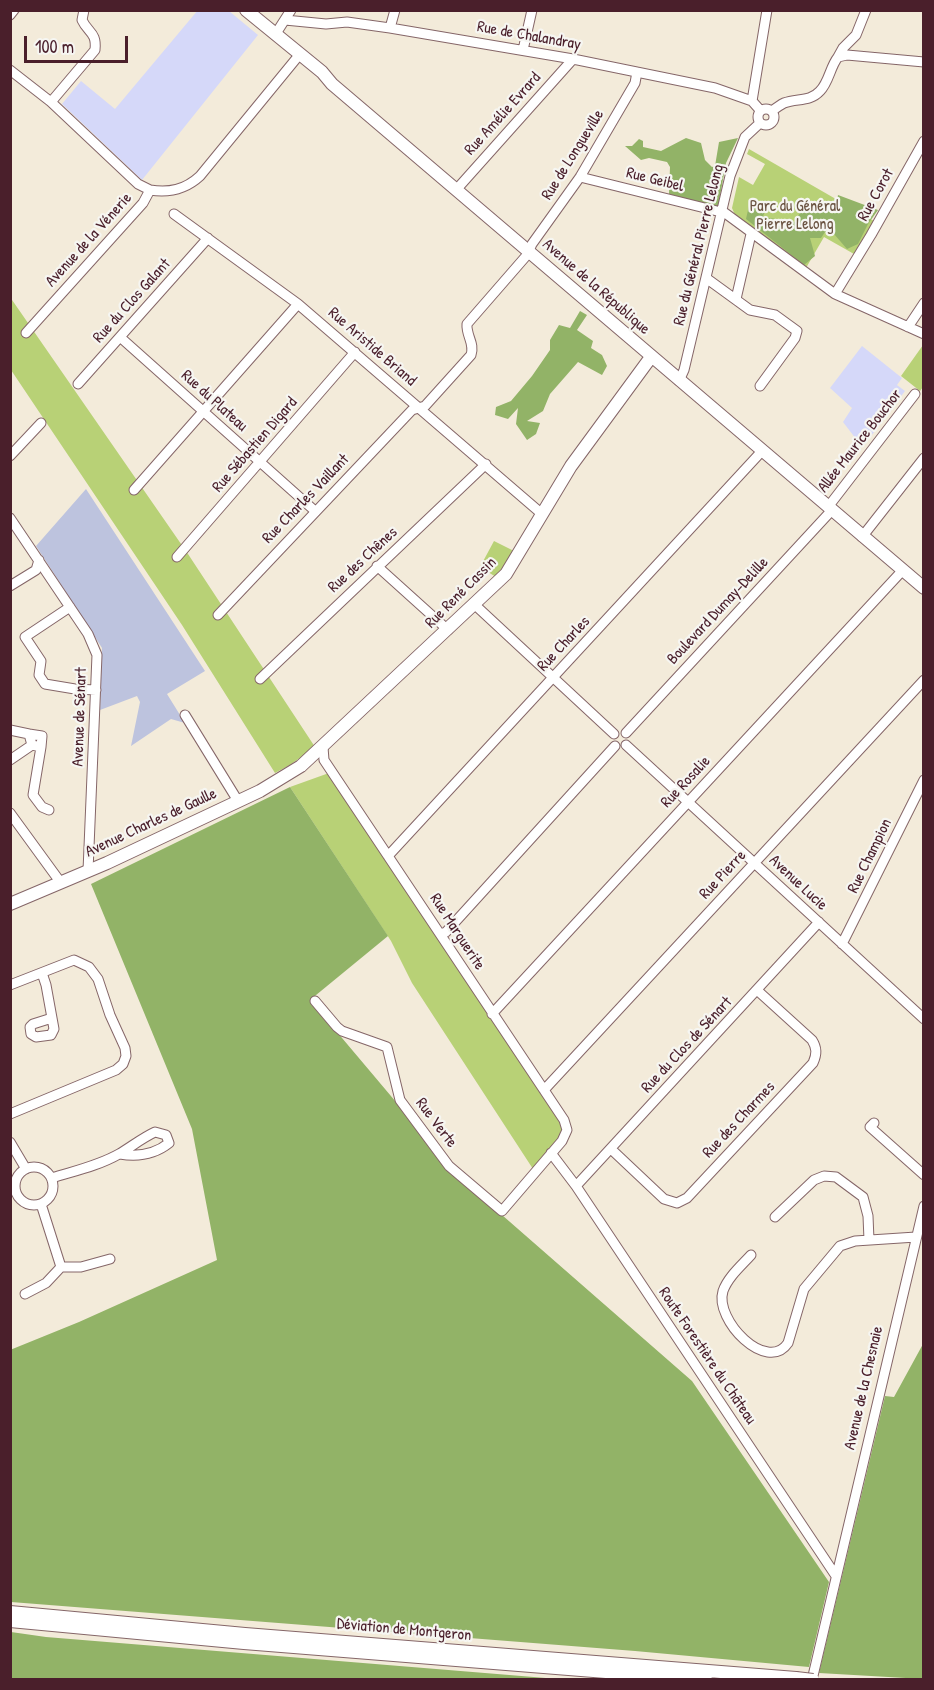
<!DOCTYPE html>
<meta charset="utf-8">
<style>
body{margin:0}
#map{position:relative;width:934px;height:1690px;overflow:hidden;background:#f3ebda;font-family:"Patrick Hand",sans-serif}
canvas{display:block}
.frame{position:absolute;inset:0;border:12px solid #4a1f2b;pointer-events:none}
.scale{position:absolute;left:24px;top:36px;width:104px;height:27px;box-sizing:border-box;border:3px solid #4a1f2b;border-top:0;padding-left:8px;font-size:18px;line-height:21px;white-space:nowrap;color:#4a1f2b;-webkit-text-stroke:4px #f6f6f2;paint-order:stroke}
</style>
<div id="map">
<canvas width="934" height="1690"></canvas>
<div class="frame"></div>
<div class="scale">100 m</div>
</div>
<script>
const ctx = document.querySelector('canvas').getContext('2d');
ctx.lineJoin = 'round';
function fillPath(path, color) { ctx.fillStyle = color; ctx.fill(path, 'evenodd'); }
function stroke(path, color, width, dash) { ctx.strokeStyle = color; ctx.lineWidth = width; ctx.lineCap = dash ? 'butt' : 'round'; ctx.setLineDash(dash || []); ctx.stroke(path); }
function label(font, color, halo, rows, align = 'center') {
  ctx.font = font + ' "Patrick Hand",sans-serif'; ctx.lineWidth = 4.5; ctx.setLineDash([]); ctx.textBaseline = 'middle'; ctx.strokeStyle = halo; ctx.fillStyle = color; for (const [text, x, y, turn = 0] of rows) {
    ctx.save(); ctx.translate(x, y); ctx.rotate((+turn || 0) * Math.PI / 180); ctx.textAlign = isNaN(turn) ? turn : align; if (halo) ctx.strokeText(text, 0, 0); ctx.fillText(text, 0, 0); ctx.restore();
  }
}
const built = new Path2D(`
 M198,10L229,11L258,35L142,180L62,104L81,81L115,109Z
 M862,346L902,378L897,385L905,391L865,444L856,439L843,422L852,408L830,388Z`);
const industrial = new Path2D(`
 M86,489L205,671L167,694L185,723L171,719L131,746L140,702L137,696L100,710L102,648L36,546Z`);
const green = new Path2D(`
 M749,149L874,221L854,254L824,237L806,268L735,215L732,208L739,177L753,185L765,164L747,154Z
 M10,297L188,554L315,747L290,765L275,773L182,625L11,370Z
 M923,345V387L920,391L901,376Z
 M494,541L514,551L496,577L480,567Z
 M329,773L563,1126L562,1136L533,1169L412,983L391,941L290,787Z`);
const forest = new Path2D(`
 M686,138L701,143L705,160L712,167L715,166L719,142L738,138L726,163L718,207L669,194L670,167L667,162L649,158L641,160L625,146H632L639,139L643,141V147L661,151Z
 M838,195L878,210L868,224L858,244L847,249L834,234L827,229L821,238H810L815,256L804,265L746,219L750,201L767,203L763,217L795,222L804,205L836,206Z
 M580,311L587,315L577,330L593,341L591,348L602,355L607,366L602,375L578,362L550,394L543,411L527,421L540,423L536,434L527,440L516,424L518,408L508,419L495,415L496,407L511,401L532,376L550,350V340L559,325L570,328Z
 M290,787L388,936L310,1000L412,1121L502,1215L692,1381L829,1582L809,1667L635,1651L11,1602L10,1350L79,1322L217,1260L192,1129L91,884Z
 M923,1344V1679L819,1673L885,1396L894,1397Z
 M11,1632L46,1637L558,1679H11Z`);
const minor = new Path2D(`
 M10,15L14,10
 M285,20L326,24L347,22L390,28L573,59L715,88L752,101L760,110
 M390,28L395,10
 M275,35L291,10
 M523,50L532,10
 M838,57L843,48L856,35L866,10
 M10,70L51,102L138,184L150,190
 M752,101L767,10
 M51,102L95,50C97,32 88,33 82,20L84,10
 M758 117a8 8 0 1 1 16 0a8 8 0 1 1-16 0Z
 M772,111C776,108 780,105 784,103C797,98 810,102 820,91C829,82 830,67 838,57L847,55L924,62
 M580,177L725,213L835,294L924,334
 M456,190L573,59
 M174,214L298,304L542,514
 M706,278L750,310L775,315L797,331L795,338L760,386
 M835,294L871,235L924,141
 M736,299L751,234
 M908,327L924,303
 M26,333L143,203L150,190C169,193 185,190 200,176L300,54
 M120,337L315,511
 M679,381L684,370L730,176L745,137L760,123
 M78,384L208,238
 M10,456L41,423
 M134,490L298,304
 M828,507L915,394
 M10,518L88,634L97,655L88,871
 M862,537L924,458
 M177,557L355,352
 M377,566L448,630
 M10,586L36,570L39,560
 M474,604L614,734
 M70,607L25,637L41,661L39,675L45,684L75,689L96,690
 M218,615L412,410L425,406L471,355C475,343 466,336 467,324L527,255L532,244L580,177L635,83L637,72
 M260,679L486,464
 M185,715L238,801
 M10,730L29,734
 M626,733L832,510
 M29,734L42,736L41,747L32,745Z
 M626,745L924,1019
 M41,747L33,795L42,807L49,810
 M10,760L32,745
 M10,813L61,883
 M388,856L762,451
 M441,934L446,932L615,746
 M842,944L924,780
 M42,973L46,985L54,1029L51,1035L36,1037L31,1034L30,1027L33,1024L52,1018
 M10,985L74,960L89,967L98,979L110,1015L125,1048L126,1056L123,1064L116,1070L10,1114
 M315,1001L337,1027L342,1031L387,1047L400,1100L449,1166L502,1211L562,1141L567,1130L564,1120L324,760L323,747
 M492,1014L902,571
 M544,1090L924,680
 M874,1123L870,1127L924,1175
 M10,1142L26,1169
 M611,1149L664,1199L677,1203L687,1198L813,1063C817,1054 817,1048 812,1040L758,991
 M551,1153L576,1186L836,1576
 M15 1186a19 19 0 1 1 38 0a19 19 0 1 1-38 0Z
 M52,1178C74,1171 98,1166 119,1154C131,1147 142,1138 155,1132L166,1135L169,1143C154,1155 138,1157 120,1154
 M576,1186L819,922
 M41,1204L61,1267
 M775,1217L814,1180L824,1176L836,1177L863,1197L868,1216L869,1240
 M751,1255C741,1266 728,1277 723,1291C714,1320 767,1374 788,1343L804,1289L840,1246L855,1241L916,1237
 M25,1294L46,1283L61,1267H81L110,1259
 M812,1680L924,1206`);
const major = new Path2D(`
 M246,10L322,72L332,84L924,588
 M10,904L107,863L260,791L301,766L506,574L571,466L651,357
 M10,1612L245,1634L796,1678
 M10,1621L244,1643L706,1680`);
const majorBridge = new Path2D(`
 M796,1678L813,1680`);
const streetNames = [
 ["Rue de Chalandray",529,36,10],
 ["Rue Amélie Evrard",503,114,-48],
 ["Rue de Longueville",573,155,-58],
 ["Rue Geibel",655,180,14],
 ["Rue Corot",876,195,-61],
 ["Avenue de la Vénerie",89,240,-48],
 ["Rue du Général Pierre Lelong",699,245,-76],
 ["Avenue de la République",596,287,41],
 ["Rue du Clos Galant",132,301,-48],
 ["Rue Aristide Briand",372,347,41],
 ["Rue du Plateau",214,401,42],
 ["Allée Maurice Bouchor",860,441,-52],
 ["Rue Sébastien Digard",255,445,-49],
 ["Rue Charles Vaillant",306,499,-46],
 ["Rue des Chênes",363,560,-43],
 ["Rue René Cassin",461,593,-45],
 ["Boulevard Dumay-Delille",718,611,-47],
 ["Rue Charles",564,644,-47],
 ["Avenue de Sénart",80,717,-88],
 ["Rue Rosalie",686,782,-47],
 ["Avenue Charles de Gaulle",151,823,-25],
 ["Rue Champion",870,856,-64],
 ["Rue Pierre",723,875,-47],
 ["Avenue Lucie",798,883,43],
 ["Rue Marguerite",457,932,57],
 ["Rue du Clos de Sénart",687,1045,-47],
 ["Rue des Charmes",739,1120,-47],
 ["Rue Verte",436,1123,53],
 ["Route Forestière du Château",707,1356,56],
 ["Avenue de la Chesnaie",864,1388,-77],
 ["Déviation de Montgeron",404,1630,5]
];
const parkNames = [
 ["Parc du Général",795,207],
 ["Pierre Lelong",795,225]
];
fillPath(built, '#d5d8f9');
fillPath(industrial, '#bdc3de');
fillPath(green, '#b8d176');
fillPath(forest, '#92b367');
stroke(minor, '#856668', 11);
stroke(major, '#856668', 14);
stroke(minor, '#fff', 9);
stroke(major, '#fff', 12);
stroke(majorBridge, '#856668', 14, []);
stroke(majorBridge, '#fff', 12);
label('16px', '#4a1f2b', '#f6f6f2', streetNames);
label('16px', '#6b5442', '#f6f6f2', parkNames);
</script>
